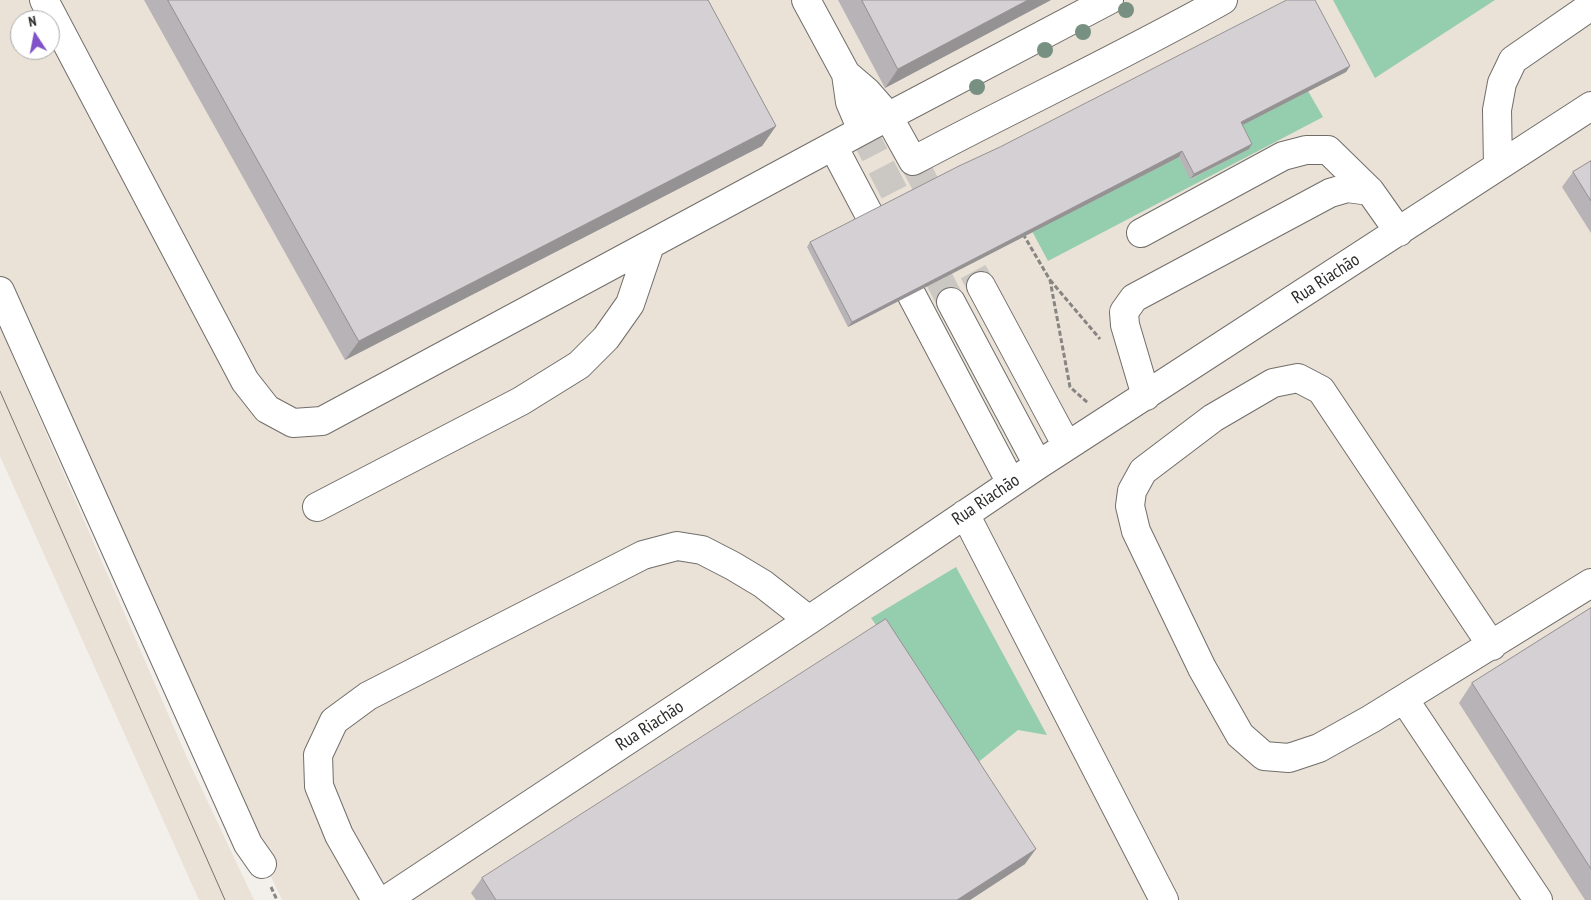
<!DOCTYPE html>
<meta charset="utf-8">
<style>
body{margin:0}
#map{position:relative;width:1591px;height:900px;overflow:hidden;background:#f3efeb;font-family:"PT Sans Narrow",sans-serif}
canvas{display:block}
.north{position:absolute;left:10px;top:10px;width:50px;height:50px;box-sizing:border-box;background:#fff;border:1px solid #ababaa;border-radius:50%;rotate:349deg;font-size:14px;font-weight:700;line-height:20px;text-align:center;color:#2d2c2a}
.north::after{content:'';display:block;margin:auto;width:18px;height:22px;background:#8152ca;clip-path:polygon(50% 0,100% 100%,50% 72%,0 100%)}
</style>
<div id="map">
<canvas width="1591" height="900"></canvas>
<div class="north">N</div>
</div>
<script>
const ctx = document.querySelector('canvas').getContext('2d');
ctx.lineJoin = 'round';
function fillPath(path, color) { ctx.fillStyle = color; ctx.fill(path, 'evenodd'); }
function stroke(path, color, width, dash) { ctx.strokeStyle = color; ctx.lineWidth = width; ctx.lineCap = dash ? 'butt' : 'round'; ctx.setLineDash(dash || []); ctx.stroke(path); }
function label(font, color, halo, rows, align = 'center') {
  ctx.font = font + ' "PT Sans Narrow",sans-serif'; ctx.lineWidth = 4; ctx.setLineDash([]); ctx.textBaseline = 'middle'; ctx.strokeStyle = halo; ctx.fillStyle = color; for (const [text, x, y, turn = 0] of rows) {
    ctx.save(); ctx.translate(x, y); ctx.rotate((+turn || 0) * Math.PI / 180); ctx.textAlign = isNaN(turn) ? turn : align; if (halo) ctx.strokeText(text, 0, 0); ctx.fillText(text, 0, 0); ctx.restore();
  }
}
const built = new Path2D(`
 M0,0H1591V900H282L0,290ZM20,20H50V50H20Z
 M0,327L188,760L254,900H199L0,456Z`);
const green = new Path2D(`
 M1333,0H1495L1375,78Z
 M1308,91L1323,117L1048,261L1032,231L1179,157L1191,179L1248,149L1237,128Z
 M956,567L1047,735L1018,730L976,764L871,618Z`);
const minorTunnel = new Path2D(`
 M862,130L951,302
 M913,161L981,286`);
const path = new Path2D(`
 M1023,234L1050,280L1070,387L1088,403
 M1050,280L1100,339
 M271,887L277,900`);
const minor = new Path2D(`
 M44,0L245,381L267,409L293,423L322,421L872,125L1109,0
 M806,0L846,74L850,102L862,130
 M846,74L867,92L888,116L913,161C1016,106 1122,57 1223,0
 M833,146L1011,483
 M1498,166L1497,110L1502,83L1513,60L1591,6
 M1141,233L1283,156L1306,150H1328L1370,191
 M981,286L1067,446
 M0,291L248,844L262,864
 M951,302L1038,465
 M1146,396L1125,325L1124,312L1134,298L1330,193L1347,188L1370,191L1399,232
 M317,507L521,401L579,365L606,338L630,304L650,245
 M965,514L1164,900
 M1492,646L1321,390L1298,378L1273,383L1213,418L1143,471L1132,491L1130,506L1136,531L1202,668L1240,735L1264,756L1289,758L1319,748L1371,719L1591,583
 M1404,699L1538,900
 M376,900L339,835L319,786L318,755L334,721L368,696L643,555L677,546L702,550L733,566L763,584L809,620
 M386,900L809,620L1038,465L1591,106`);
const tram = new Path2D(`
 M0,391L225,900`);
const trees = [
 [1126,10],
 [1083,32],
 [1045,50],
 [977,87]
];
const wall = new Path2D(`
 M144,0H708L776,126L762,146L345,360Z
 M838,0H1051L885,88Z
 M1350,66L1346,72L1242,125L1249,149L1190,179L1179,157L848,327L807,247L810,242Z
 M1591,161V233L1562,187L1573,172Z
 M1591,608V900H1585L1459,703L1472,683Z
 M1025,864L970,900H476L471,893L482,878Z`);
const shadedWall = new Path2D(`
 M1028,0H1051L885,88L898,69Z
 M1350,66L1346,72L1237,128L1241,122Z
 M776,126L762,146L345,360L359,341Z
 M1252,144L1249,149L1190,179L1194,174Z
 M1182,151L1179,157L848,327L852,322Z
 M1036,849L1025,864L970,900H957Z`);
const building = new Path2D(`
 M168,0H708L776,126L359,341Z
 M862,0H1028L898,69Z
 M1287,0H1315L1350,66L1241,122L1252,144L1194,174L1182,151L852,322L810,242L959,166L1000,147Z
 M1591,161V201L1573,172Z
 M1591,608V869L1472,683Z
 M886,619L1036,849L957,900H496L482,878Z`);
const streetNames = [
 ["Rua Riachão",1326,279,-33],
 ["Rua Riachão",986,500,-34],
 ["Rua Riachão",650,726,-33]
];
fillPath(built, '#eae1d7');
fillPath(green, '#95ceaf');
stroke(minorTunnel, '#cbc8c4', 28, [28, 14]);
stroke(minor, '#716e6a', 30);
stroke(path, '#878582', 3, [5, 2.5]);
stroke(minor, '#fff', 28);
stroke(tram, '#757370', 1);
ctx.fillStyle = '#779082';
for (const [x, y] of trees) { ctx.beginPath(); ctx.arc(x, y, 8, 0, 2 * Math.PI); ctx.fill(); }
fillPath(wall, '#b7b3b6');
fillPath(shadedWall, '#959294');
fillPath(building, '#d5d0d4');
stroke(building, '#959294', 1);
label('18px', '#2d2c2a', '#fff', streetNames);
</script>
